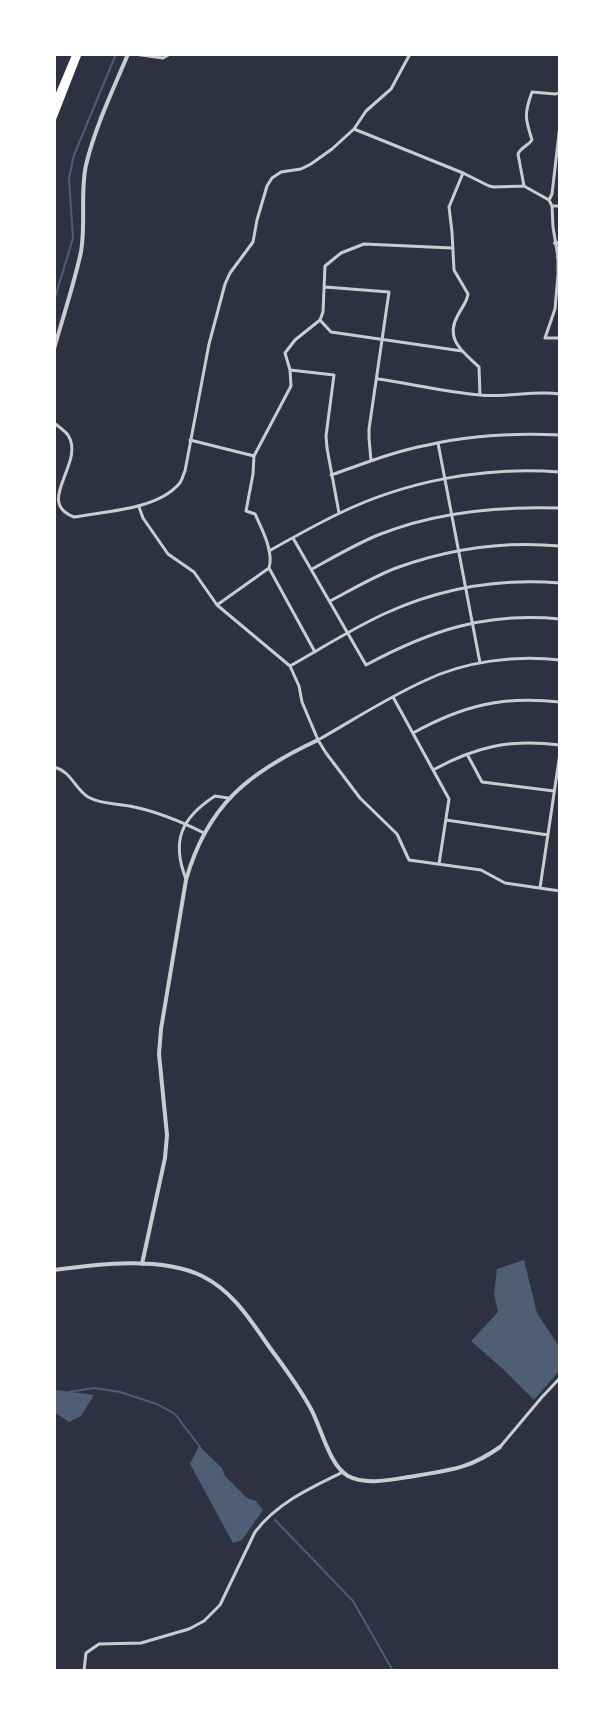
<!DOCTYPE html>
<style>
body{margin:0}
#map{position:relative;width:614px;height:1725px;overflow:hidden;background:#2d3142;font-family:"Roboto Condensed",sans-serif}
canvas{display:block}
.frame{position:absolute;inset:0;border:56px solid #fff;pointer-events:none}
</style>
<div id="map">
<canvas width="614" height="1725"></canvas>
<div class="frame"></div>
</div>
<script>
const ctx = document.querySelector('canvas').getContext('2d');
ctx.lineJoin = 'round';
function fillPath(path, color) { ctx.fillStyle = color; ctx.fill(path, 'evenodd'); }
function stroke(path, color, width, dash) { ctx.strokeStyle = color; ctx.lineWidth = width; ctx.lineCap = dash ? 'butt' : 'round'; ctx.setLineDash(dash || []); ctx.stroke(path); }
const water = new Path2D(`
 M524,1260L537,1313L560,1348V1370L534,1400L504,1370L471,1341L498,1312L494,1294L497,1269Z
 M54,1390H56L94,1395L81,1416L69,1422L54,1412Z
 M199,1446L222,1468L225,1476L247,1498L256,1501L263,1510L242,1540L233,1543L190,1464Z`);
const stream = new Path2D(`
 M54,301L73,238L69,178L74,155L116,54
 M69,1392L94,1388L120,1392L157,1404L175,1414L200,1447
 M275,1520L353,1601L393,1671`);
const minor = new Path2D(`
 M134,54L163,58L170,54
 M354,129L463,173L489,186L494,187L524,186L549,200L552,206L553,227L558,257V275L555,309L545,338H560
 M463,173L449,207L452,232L454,270L468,294C467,302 462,307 458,315C444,339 463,352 479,367L480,395
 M524,186L518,154C521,147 528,146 532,140C525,118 524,114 532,92L555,94L560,93
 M549,200L552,194L560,125
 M552,206H560
 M325,287L389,292L369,429V438L371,461
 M320,320L331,332L462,351
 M290,370L334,375L326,436L327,448L339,513
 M378,379C412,384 446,392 480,395C507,398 533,390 560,394
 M54,423C58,426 65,431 68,435C86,463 34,502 74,517C106,511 156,510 179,484C182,481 183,475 185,471L209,344L225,284L230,273L253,242L257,220L267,186L272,178L281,172L301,169L311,164L332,149L354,129L366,111L391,89L410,54
 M190,440L254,456
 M438,443L480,663
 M331,475C363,464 395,451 428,445C471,435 516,433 560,435
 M139,507L143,518L168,554L194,572L217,605L290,666L299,686L302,702L318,740L326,753L360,798L397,834L409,860L481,870L505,883L560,891
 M293,538L366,665C431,630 486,612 560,619
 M269,551C292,538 315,525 338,514C405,481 485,466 560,472
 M312,569C334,557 356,544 378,535C435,512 499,506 560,508
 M330,601C351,590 373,577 396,568C448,549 505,541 560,546
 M217,605L269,568
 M315,652L269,568C274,552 262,529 255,514L246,511L253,474L254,456L291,386L290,370L285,353L295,340L320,320L323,312L325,266L341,253L364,244L452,248
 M290,666C322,648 353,628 386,613C441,588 500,578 560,583
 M393,697L449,799L439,864
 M413,733C464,705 502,696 560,702
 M318,740C353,720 387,698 424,681C465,661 515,655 560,660
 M467,754L482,782L554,791
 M54,767C72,772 74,788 88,797C102,805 119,803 134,807C158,812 182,822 204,833
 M433,770C477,746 510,739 560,745
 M446,820L548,835
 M186,879C171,841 181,818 215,796L228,798
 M540,888L560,753
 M500,1447L542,1397L560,1378
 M84,1671L86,1653L99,1644L141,1643L189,1629L204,1621L220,1605L255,1532C277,1503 310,1488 343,1472`);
const tertiary = new Path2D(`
 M555,243H560
 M558,257H560
 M54,349C63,317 74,284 81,252C86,223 80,193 86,165C95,127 113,90 128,54
 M142,1264L165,1158L167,1135L159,1054L161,1029L186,880C207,805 249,772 318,740
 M54,1270C98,1264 161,1256 202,1276C233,1291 251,1321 270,1348C285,1368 299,1387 311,1409C321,1427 329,1465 348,1476C366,1486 394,1479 415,1476C450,1470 469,1469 500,1447`);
const motorway = new Path2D(`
 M54,104L75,54
 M54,118L79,54`);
fillPath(water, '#4f5d75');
stroke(stream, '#4f5d75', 2);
stroke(minor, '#caccd0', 3);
stroke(tertiary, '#caccd0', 4);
stroke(motorway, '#fff', 5);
</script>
